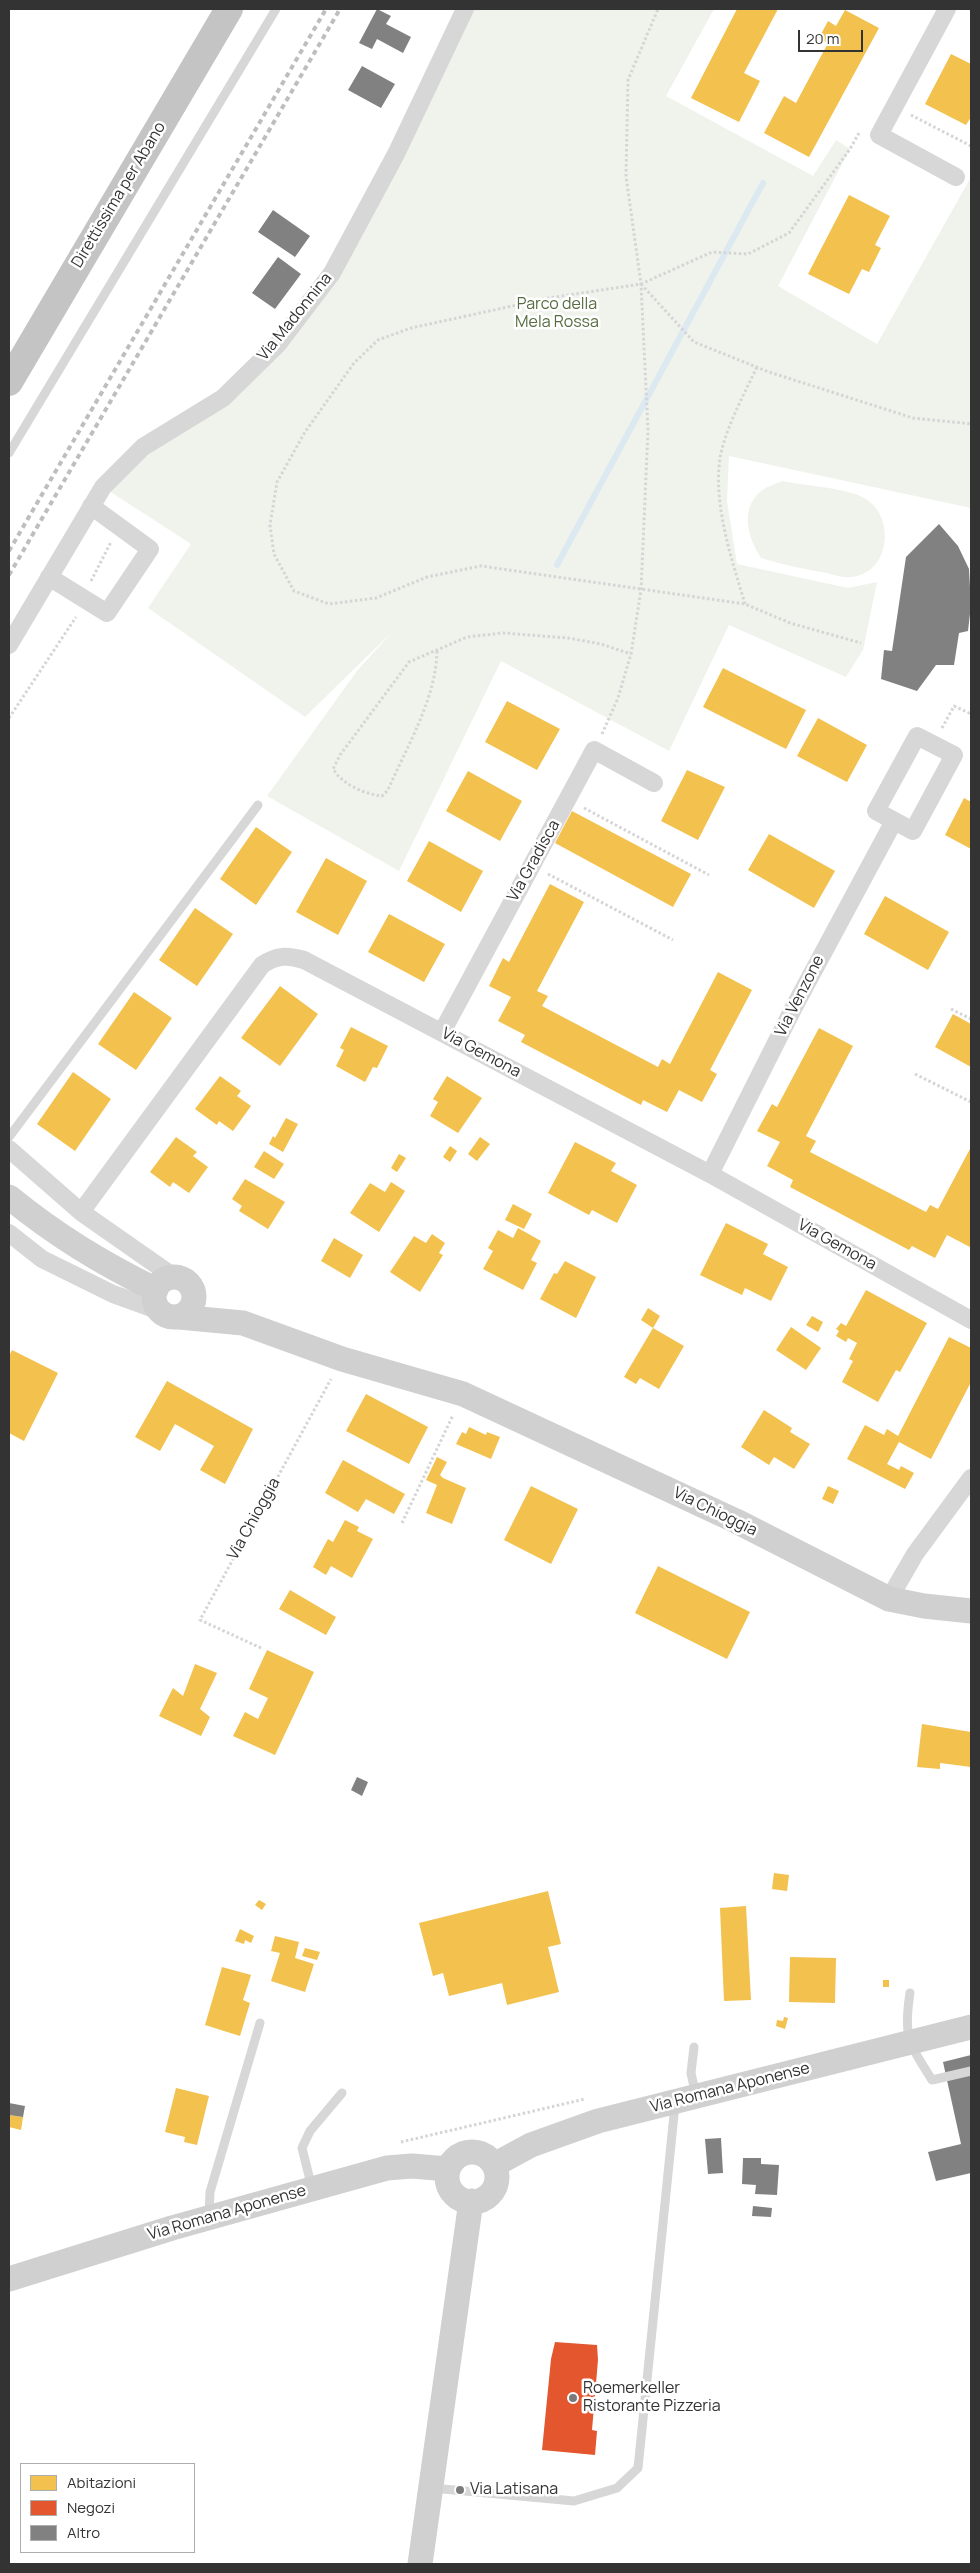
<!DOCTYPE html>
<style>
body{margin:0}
#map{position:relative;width:980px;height:2573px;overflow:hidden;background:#fff;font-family:Manrope,sans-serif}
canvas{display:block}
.frame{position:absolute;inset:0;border:10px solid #333;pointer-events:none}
.legend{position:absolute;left:20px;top:2463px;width:175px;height:90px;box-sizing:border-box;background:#fff;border:1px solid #adadad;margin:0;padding:6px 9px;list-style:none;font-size:15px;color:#333}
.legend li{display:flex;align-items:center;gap:10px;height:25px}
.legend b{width:25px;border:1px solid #adadad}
.scale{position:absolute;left:798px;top:30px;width:65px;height:22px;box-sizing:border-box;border:2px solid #333;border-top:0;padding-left:6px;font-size:15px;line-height:18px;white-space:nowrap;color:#333;-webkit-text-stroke:4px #fff;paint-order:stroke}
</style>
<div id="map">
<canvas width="980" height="2573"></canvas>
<div class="frame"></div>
<ul class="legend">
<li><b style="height:14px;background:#f2c14e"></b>Abitazioni</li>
<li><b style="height:14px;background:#e4572e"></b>Negozi</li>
<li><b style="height:14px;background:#818181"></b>Altro</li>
</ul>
<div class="scale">20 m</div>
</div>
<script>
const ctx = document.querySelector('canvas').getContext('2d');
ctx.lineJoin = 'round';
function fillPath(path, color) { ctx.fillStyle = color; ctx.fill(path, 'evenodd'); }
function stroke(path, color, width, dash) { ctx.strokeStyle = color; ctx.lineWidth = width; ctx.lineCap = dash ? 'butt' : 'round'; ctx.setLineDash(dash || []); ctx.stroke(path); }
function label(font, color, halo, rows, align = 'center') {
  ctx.font = font + ' Manrope,sans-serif'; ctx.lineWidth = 5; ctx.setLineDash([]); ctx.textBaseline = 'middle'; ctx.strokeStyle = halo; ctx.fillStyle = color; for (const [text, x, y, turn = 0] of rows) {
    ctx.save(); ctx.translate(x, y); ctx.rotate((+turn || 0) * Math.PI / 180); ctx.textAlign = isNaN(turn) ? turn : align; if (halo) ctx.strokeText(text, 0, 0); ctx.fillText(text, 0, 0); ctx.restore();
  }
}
const green = new Path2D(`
 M465,9H714L666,96L813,176L836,140L850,149L778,286L877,344L971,177V508L729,456L727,501L737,564L848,588L877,582L863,650L846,677L729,625L669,751L501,661L399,871L267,796L357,671L391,633L305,717L148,608L191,544L103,487L223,398L309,303Z
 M782,481C802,485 842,488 860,496C897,511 892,575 850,577C843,578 834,575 827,573C805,569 783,565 761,558C749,539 739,510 760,492C766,487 775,484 782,481Z`);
const homes = new Path2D(`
 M737,9H778L744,73L760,81L739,122L691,98Z
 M845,10L879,28L809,157L764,133L784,96L796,103L828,43L819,38L828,21L836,26Z
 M951,54L971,64V117L966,125L925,104Z
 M849,195L890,216L875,245L881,248L869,272L862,269L849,294L808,274Z
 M723,668L806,710L786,749L703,707Z
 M507,701L560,729L537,770L485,742Z
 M818,718L867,745L847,782L797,756Z
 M687,770L725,787L698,840L661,821Z
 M468,771L522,801L500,841L446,811Z
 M964,798L971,802V849L945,835Z
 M572,811L691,874L673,907L555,843Z
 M256,827L292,852L256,905L220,879Z
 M769,834L835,871L814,908L748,870Z
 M429,841L483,871L461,912L407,881Z
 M326,858L367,881L338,935L296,912Z
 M550,884L584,902L537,991L548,996L542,1006L658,1067L662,1059L670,1064L718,972L752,990L710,1070L717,1074L702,1102L679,1090L667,1112L643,1100L641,1105L521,1042L525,1035L498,1021L511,997L489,986L503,958L509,962Z
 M885,896L949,932L928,970L864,934Z
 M195,908L233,934L197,986L159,960Z
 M389,914L445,944L424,982L368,952Z
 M280,986L318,1014L280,1066L241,1038Z
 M134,992L172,1018L136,1070L98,1044Z
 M953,1014L971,1024V1067L935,1047Z
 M351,1027L388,1046L377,1068L373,1067L365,1082L336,1066L344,1050L340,1048Z
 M819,1028L853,1046L806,1136L816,1141L810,1152L926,1212L930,1205L938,1209L971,1147L970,1247L947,1235L935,1258L912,1246L909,1250L790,1187L793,1180L767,1166L780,1142L757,1131L772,1104L777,1107Z
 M73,1072L111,1099L75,1151L37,1124Z
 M220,1076L241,1091L237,1096L251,1106L233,1131L219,1121L217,1125L195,1109Z
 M447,1076L482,1098L458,1133L430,1116L438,1102L433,1099Z
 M286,1118L298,1124L283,1152L269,1144L273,1136L275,1138Z
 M176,1137L197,1152L193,1156L208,1167L189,1193L173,1182L170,1187L150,1172Z
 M480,1137L490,1144L477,1161L468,1154Z
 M575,1142L616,1163L611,1171L637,1185L617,1223L592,1210L589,1215L548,1193Z
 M450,1146L457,1151L450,1162L443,1157Z
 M264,1151L284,1164L274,1179L254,1167Z
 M399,1154L406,1158L397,1172L391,1168Z
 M245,1179L285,1202L268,1229L239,1211L242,1206L232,1199Z
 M391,1182L405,1191L379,1232L350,1213L370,1183L385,1192Z
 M513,1204L532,1214L524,1229L505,1220Z
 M726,1223L768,1244L763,1254L788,1267L771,1301L745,1288L742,1295L700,1275Z
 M518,1228L541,1241L531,1260L537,1263L523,1290L483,1269L493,1251L488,1248L498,1230L513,1238Z
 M432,1234L445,1243L439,1253L443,1255L420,1292L390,1272L414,1236L426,1243Z
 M334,1238L363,1255L350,1278L321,1261Z
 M565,1261L596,1277L576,1318L540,1299L554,1273L557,1274Z
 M866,1290L927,1323L900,1372L896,1370L878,1402L842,1382L853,1361L849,1359L857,1343L848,1338L846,1342L836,1336L839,1331L836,1329L841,1323L846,1326Z
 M648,1308L660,1316L653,1328L641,1320Z
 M812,1316L823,1322L818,1332L806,1325Z
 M791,1327L821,1348L806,1370L776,1350Z
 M653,1328L684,1346L659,1389L640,1378L636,1384L624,1377Z
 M949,1337L971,1348V1382L931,1459L899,1442L887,1464L899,1470L901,1466L914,1473L905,1489L847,1459L865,1425L884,1435L887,1429L898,1436Z
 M12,1350L58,1373L24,1441L9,1433V1356Z
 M167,1381L253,1429L225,1484L200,1470L214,1446L175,1424L160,1451L135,1437Z
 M366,1394L428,1427L409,1464L346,1431Z
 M764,1410L792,1428L790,1432L810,1444L794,1469L774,1457L769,1465L741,1447Z
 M469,1427L486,1435L487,1432L500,1437L491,1459L456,1444L462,1432L466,1434Z
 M437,1457L447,1462L440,1475L443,1478L466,1488L452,1524L426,1513L437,1485L426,1480Z
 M343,1460L405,1494L394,1514L366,1499L358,1512L325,1493Z
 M531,1486L578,1509L551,1564L504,1540Z
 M828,1486L839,1491L833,1504L822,1499Z
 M345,1520L359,1527L357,1531L373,1539L352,1578L331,1566L326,1575L313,1567L328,1539L333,1542Z
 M658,1566L750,1612L727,1659L635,1613Z
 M290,1590L336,1617L326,1635L279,1609Z
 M267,1650L314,1672L275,1755L233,1736L245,1712L258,1719L268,1698L249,1689Z
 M195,1664L217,1673L200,1709L210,1717L201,1736L159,1716L173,1688L183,1696Z
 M922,1724L971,1732V1767L940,1763V1769L917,1767Z
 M774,1873L789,1875L787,1891L772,1889Z
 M548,1891L561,1944L548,1947L559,1992L507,2005L502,1983L449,1996L443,1973L433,1976L419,1923Z
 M259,1900L266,1904L262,1910L255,1905Z
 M746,1906L751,2000L724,2001L720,1908Z
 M240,1929L254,1936L251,1943L245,1940L244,1944L235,1941Z
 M275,1936L299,1942L295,1958L314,1964L305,1992L271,1981L280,1953L271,1951Z
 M305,1948L320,1952L317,1960L302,1956Z
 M790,1957L836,1958L835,2003L789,2002Z
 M222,1967L251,1975L243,2000L250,2003L240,2036L205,2025Z
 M883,1980H889V1987H883Z
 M784,2017L788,2018L785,2029L776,2026L777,2020L783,2021Z
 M176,2088L209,2096L197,2145L184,2142L185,2137L165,2132Z
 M9,2115L23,2117L21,2130L9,2127Z`);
const shops = new Path2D(`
 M555,2342L597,2345L598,2360L592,2430L597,2431L595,2455L542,2450L551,2359Z`);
const stream = new Path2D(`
 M557,565C625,437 694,310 763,183`);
const building = new Path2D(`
 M377,9L391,16L386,24L411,37L403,53L377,39L372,49L359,43Z
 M362,66L395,84L381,108L348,90Z
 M273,210L310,236L295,257L258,232Z
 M278,257L301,274L275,309L252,293Z
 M939,524L958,546L969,569L971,605L968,631L959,633L954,665H936L917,691L881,679L884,650L892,651L906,557Z
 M357,1777L368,1782L362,1796L351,1790Z
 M971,2055V2173L936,2181L928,2152L961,2144L943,2062Z
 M9,2103L25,2106L23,2117L9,2115Z
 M721,2138L723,2173L708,2174L705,2139Z
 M743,2158H761V2164L779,2165L777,2195L755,2194L756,2185L742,2184Z
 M753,2206L772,2208L771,2217L752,2216Z`);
const path = new Path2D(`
 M911,115L971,146
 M859,133L850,149L789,233L748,254L712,252L641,284L549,298L411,328L378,340L354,363L305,432L277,482L270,525L274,554L294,591L329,604L376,598L427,577L481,566L745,604L790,623L861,643
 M641,284L694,342L769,372L913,418L971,424
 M91,581L111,542
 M745,604C731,557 709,493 723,445C731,418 745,392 757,367
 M437,651C436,699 407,746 388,790L382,796C364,794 342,784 333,769L340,755L409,662L467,637L503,633L568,638L601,644L631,654
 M9,718L76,617
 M942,728L954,706L969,713L971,710
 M602,734L618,698L631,654L641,590L648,430L641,284L626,176L628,80L658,9
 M584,808L709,875
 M548,874L673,940
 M951,1009L971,1019
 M915,1074L971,1102
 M402,1523L453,1415
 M261,1648L200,1620L331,1379
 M401,2142L585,2099`);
const lane = new Path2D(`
 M9,453L276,9
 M9,1137L258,805
 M910,1993C903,2038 909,2043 932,2080L971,2071
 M694,2047L691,2073L696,2096
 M312,2188L302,2148L310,2131L342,2093
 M209,2215L210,2192L260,2023
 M432,2488L574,2501L617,2488L638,2468L675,2105`);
const street = new Path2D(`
 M947,9L879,135L956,177
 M49,577L107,613L150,549L91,506
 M9,645L103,487L143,447L223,398L278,344L332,273L396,154L465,9
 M917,736L954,755L913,831L876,811Z
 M442,1032L594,750L654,783
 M9,1149L81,1212L174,1277
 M710,1174L794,1007L894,821
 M81,1212L262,965C277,955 287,955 304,960L710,1174L971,1320
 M9,1233L42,1259L113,1294L160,1311
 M889,1599L915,1554L971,1478`);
const secondary = new Path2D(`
 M9,1197C57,1236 100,1262 156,1290
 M154 1297a20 20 0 1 1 40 0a20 20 0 1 1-40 0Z
 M179,1317L243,1323L342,1359L463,1394L736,1521L889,1599L924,1606L971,1611
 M447 2177a25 25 0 1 1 50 0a25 25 0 1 1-50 0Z
 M494,2165L531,2145L598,2121L971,2027
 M9,2279L172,2228L387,2168L412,2166L448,2169
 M420,2564L471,2201`);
const highway = new Path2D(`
 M9,382L229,9`);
const rail = new Path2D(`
 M9,551L326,9
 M9,575L340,9`);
const markers = [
 [573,2398,5,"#7a7a7a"],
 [460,2490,5,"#7a7a7a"]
];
const streetNames = [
 ["Direttissima per Abano",119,195,-59],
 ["Via Madonnina",295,317,-51],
 ["Via Gradisca",534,861,-61],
 ["Via Venzone",800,996,-63],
 ["Via Gemona",481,1053,28],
 ["Via Gemona",837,1245,29],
 ["Via Chioggia",715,1512,26],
 ["Via Chioggia",254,1519,-61],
 ["Via Romana Aponense",730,2088,-14],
 ["Via Romana Aponense",227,2213,-16]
];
const parkNames = [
 ["Parco della",557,305],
 ["Mela Rossa",557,323]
];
const poiNames = [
 ["Roemerkeller",583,2389],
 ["Ristorante Pizzeria",583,2407],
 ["Via Latisana",470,2490]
];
fillPath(green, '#f0f3ec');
fillPath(homes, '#f2c14e');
fillPath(shops, '#e4572e');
stroke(stream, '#dce9f0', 6);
fillPath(building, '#818181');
stroke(path, '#d5d5d5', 3, [2.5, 2.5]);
stroke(lane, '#d7d7d7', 9);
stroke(street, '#d7d7d7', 18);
stroke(secondary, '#d0d0d0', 25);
stroke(highway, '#c4c4c4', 28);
stroke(rail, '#bebebe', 4, [5, 4]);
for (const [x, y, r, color] of markers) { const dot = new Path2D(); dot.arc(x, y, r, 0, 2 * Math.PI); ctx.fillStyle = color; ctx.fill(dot); stroke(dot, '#fff', 2); }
label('16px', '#333', '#fff', streetNames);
label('16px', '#576d41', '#fff', parkNames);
label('16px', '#333', '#fff', poiNames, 'left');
</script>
